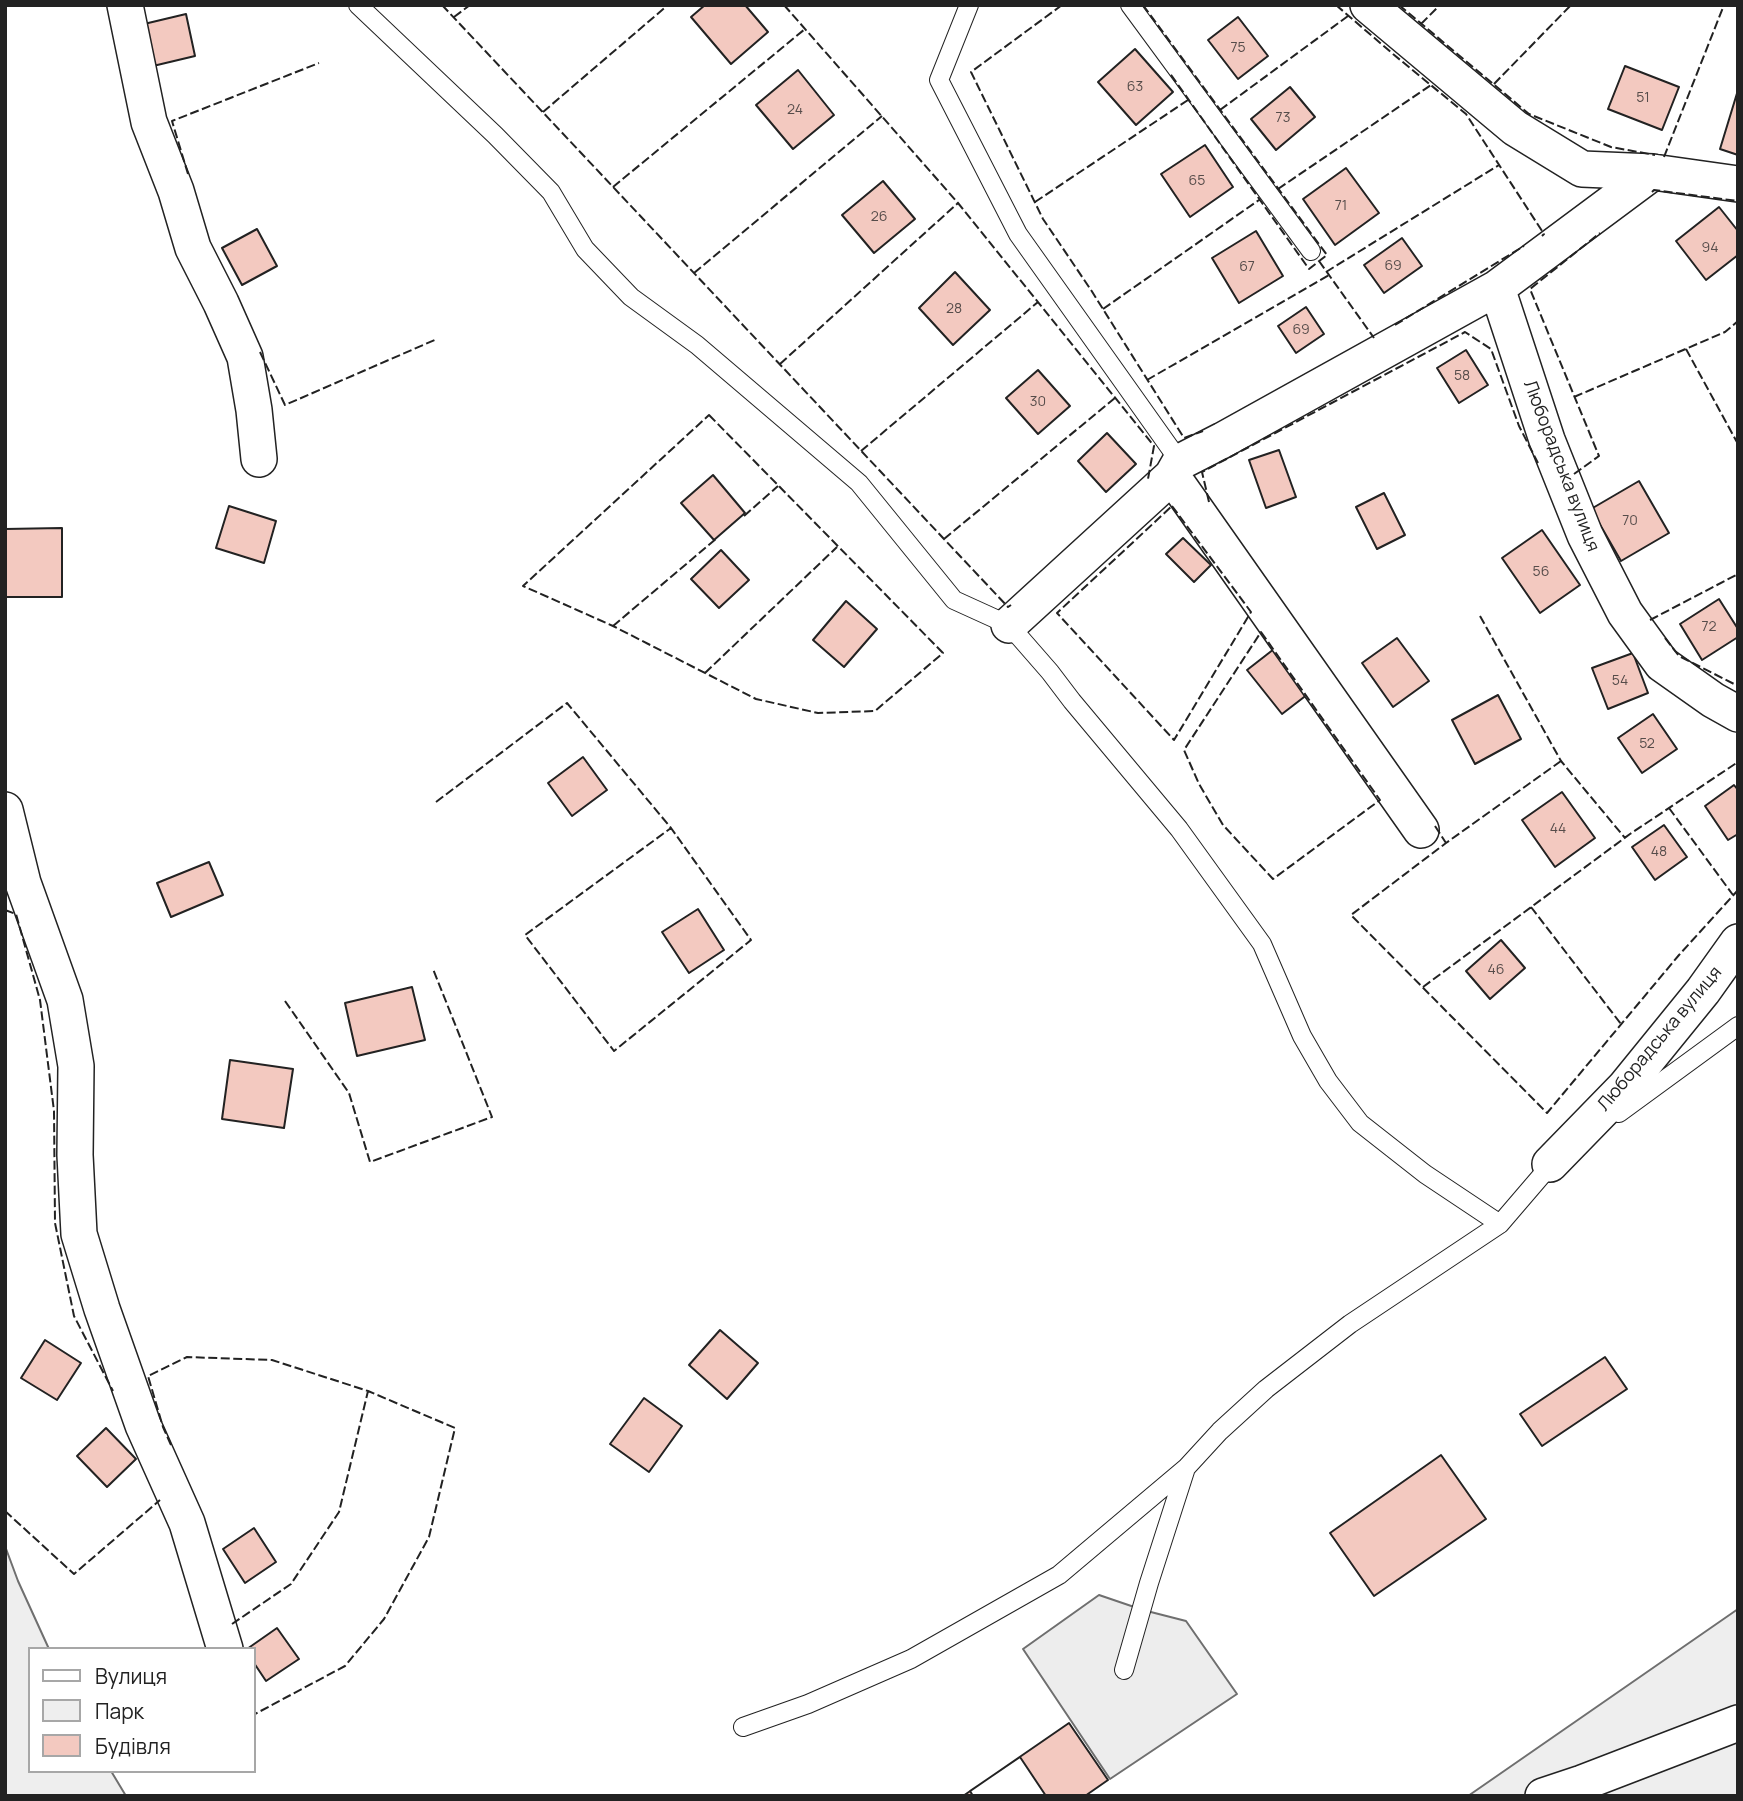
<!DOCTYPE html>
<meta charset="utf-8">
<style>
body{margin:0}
#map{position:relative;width:1743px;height:1801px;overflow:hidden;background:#fff;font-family:Manrope,sans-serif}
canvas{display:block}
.frame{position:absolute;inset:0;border:7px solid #222;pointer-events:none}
.legend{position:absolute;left:28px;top:1647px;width:228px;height:126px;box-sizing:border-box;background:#fff;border:2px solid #a7a7a7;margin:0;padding:9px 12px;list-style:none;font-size:21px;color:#222}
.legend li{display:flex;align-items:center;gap:14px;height:35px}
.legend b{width:35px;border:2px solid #a7a7a7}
</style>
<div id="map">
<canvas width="1743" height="1801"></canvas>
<div class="frame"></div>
<ul class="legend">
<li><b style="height:9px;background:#fff"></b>Вулиця</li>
<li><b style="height:19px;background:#eee"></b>Парк</li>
<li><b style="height:19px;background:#f3c9c0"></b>Будівля</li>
</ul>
</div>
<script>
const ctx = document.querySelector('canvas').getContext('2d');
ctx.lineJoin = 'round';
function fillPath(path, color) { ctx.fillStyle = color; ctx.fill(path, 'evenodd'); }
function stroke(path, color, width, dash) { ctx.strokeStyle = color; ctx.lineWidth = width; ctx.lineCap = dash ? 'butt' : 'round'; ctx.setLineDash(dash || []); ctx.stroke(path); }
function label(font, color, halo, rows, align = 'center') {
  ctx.font = font + ' Manrope,sans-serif'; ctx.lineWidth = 5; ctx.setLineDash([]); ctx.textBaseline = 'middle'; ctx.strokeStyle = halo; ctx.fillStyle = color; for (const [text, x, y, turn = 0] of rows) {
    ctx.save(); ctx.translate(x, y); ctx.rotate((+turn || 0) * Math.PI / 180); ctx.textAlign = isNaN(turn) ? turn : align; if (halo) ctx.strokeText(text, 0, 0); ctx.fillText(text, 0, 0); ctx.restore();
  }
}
const green = new Path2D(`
 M5,1546L18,1581L49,1649H30V1771H111L126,1796H5Z
 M1738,1609V1796H1468Z`);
const parking = new Path2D(`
 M1099,1595L1143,1610L1186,1621L1237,1694L1110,1779L1023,1649Z`);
const building = new Path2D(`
 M705,5H745L768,32L731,64L691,17Z
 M186,14L195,56L153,66L144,24Z
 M1238,17L1268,56L1238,79L1208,40Z
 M1135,49L1173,92L1136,125L1098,82Z
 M1625,66L1679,87L1662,130L1608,109Z
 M798,70L834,115L793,149L756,105Z
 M1290,87L1315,117L1276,150L1251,119Z
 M1738,90V155L1720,149Z
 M1205,145L1233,187L1190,217L1161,174Z
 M1346,168L1379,213L1335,245L1303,199Z
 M883,181L915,219L874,253L842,215Z
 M1719,207L1738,231V255L1706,280L1676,241Z
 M257,229L277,266L242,285L222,248Z
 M1256,231L1283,276L1239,303L1212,258Z
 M1402,238L1422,266L1384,293L1364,265Z
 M955,272L990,310L953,345L919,308Z
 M1306,307L1324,334L1296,353L1278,326Z
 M1466,350L1488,385L1459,403L1437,368Z
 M1038,370L1070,406L1038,434L1006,398Z
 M1107,433L1136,464L1106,492L1078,461Z
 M1279,450L1296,497L1266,508L1249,460Z
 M713,475L745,513L714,540L681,503Z
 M1639,481L1669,533L1621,561L1591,509Z
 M1384,493L1405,535L1377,549L1356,507Z
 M229,506L276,521L264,563L216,548Z
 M62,528V597H5V529Z
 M1542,530L1580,585L1540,613L1502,558Z
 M1183,538L1211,565L1194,582L1166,554Z
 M721,550L749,580L719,608L691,579Z
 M1719,599L1738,629V637L1702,660L1680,624Z
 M846,601L877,629L844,667L813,640Z
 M1397,638L1429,681L1393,707L1362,663Z
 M1274,649L1308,694L1282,714L1247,670Z
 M1633,653L1648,693L1608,709L1592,668Z
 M1498,695L1521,739L1475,764L1452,720Z
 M1653,714L1677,749L1642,773L1618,738Z
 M583,757L607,790L572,816L548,783Z
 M1734,785L1738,790V834L1728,840L1705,806Z
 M1562,792L1595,838L1555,867L1522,820Z
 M1664,825L1687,857L1655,880L1632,847Z
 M209,862L223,895L171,917L157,883Z
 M698,909L724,950L689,973L662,932Z
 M1501,940L1525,968L1490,999L1466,971Z
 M412,987L425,1040L357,1056L345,1003Z
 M230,1060L293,1069L284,1128L222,1119Z
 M720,1330L758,1363L727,1399L689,1365Z
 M45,1340L81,1363L57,1400L21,1378Z
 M1605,1357L1627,1389L1542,1446L1520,1414Z
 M644,1398L682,1426L649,1472L610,1444Z
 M106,1428L136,1459L107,1487L77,1456Z
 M1441,1455L1486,1519L1374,1596L1330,1533Z
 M254,1528L276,1562L245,1583L223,1549Z
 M277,1628L299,1659L266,1681L254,1663V1649H247Z
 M1069,1723L1108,1780L1085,1796H963Z
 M1020,1757L1046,1796H973L970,1791Z`);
const service = new Path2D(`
 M358,5L495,135L551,192L585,249L631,297L697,345L859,483L954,600L1009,625L1050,672L1072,701L1179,829L1262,944L1302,1036L1328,1081L1360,1123L1425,1174L1500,1224
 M969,5L939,80L1018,234L1180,462
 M1130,5L1311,251
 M1619,1113L1738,1026
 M1124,1670L1149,1583L1186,1468L1220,1431L1266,1389L1350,1324L1500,1224L1554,1161
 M743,1727L808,1704L911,1659L1059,1575L1186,1468`);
const minor = new Path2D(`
 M125,5L149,122L176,191L193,248L221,303L245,357L254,410L259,459
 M1368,5L1515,128L1582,169L1653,172
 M1497,288L1547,440L1585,535L1625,613L1662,664L1713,700L1738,714
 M1172,476L1421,830
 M1009,625L1172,476L1180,462L1223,440L1497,288L1653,172L1738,184
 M5,810L23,883L65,1000L76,1066L75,1155L79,1234L102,1309L143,1425L187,1523L225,1649
 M1550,1164L1625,1087L1703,991L1738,942
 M1543,1796L1582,1783L1738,1723`);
const fence = new Path2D(`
 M442,5L944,539L1008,607L1011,605
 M784,5L958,203L1154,446L1148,479
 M1062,5L971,72L1043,219L1091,290L1184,438L1203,431
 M1143,5L1327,255L1309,269L1169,72
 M1336,5L1393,54L1466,114L1544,234L1542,236
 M1399,5L1529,114L1611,147L1655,155
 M454,17L470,5
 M1421,24L1440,5
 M1494,84L1571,5
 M1220,110L1348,16
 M543,112L668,5
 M1664,157L1724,5
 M188,174L172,121L319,63
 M613,187L805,29
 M1278,189L1431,85
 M1652,192L1654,190L1738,201
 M1035,202L1188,100
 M1319,261L1374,338
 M1326,272L1499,165
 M694,273L882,116
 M1103,309L1259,200
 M1395,325L1524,246
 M1686,349L1738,444
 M260,352L285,405L437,339
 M780,364L958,203
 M1147,380L1329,275
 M1574,397L1725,332L1738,321
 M709,415L943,653L875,711L818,713L756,699L613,626L523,586Z
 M861,451L1038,302
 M1574,474L1599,456L1530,289L1600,233
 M1209,502L1202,472L1465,332L1491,349L1519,426L1538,463
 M1172,506L1251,612L1174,740L1057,613Z
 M744,516L778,486
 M944,539L1115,398
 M1480,616L1561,761L1625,838
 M1650,620L1738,574
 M613,626L717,538
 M1261,632L1380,800L1273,879L1223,825L1199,784L1184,750Z
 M1665,638L1679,656L1738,686
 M705,673L837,547
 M1561,761L1446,843L1351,915L1547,1113L1679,955L1738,890
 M436,802L567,703L671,828L751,940L614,1051L525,935L671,828
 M1669,808L1733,895
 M1435,826L1446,843
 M1531,907L1621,1024
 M5,910L16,914L40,1000L54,1111L55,1223L74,1316L113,1391
 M1423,987L1630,834L1738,762
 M285,1001L349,1093L370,1162L492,1117L433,969
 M171,1445L163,1427L148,1376L187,1357L272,1360L368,1391L455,1428L429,1537L384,1619L345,1666L255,1714L254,1710
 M5,1511L74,1574L160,1500
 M232,1624L291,1584L339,1512L368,1391`);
const numberNames = [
 ["75",1238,48],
 ["63",1135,87],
 ["51",1643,98],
 ["24",795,110],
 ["73",1283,118],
 ["65",1197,181],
 ["71",1341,206],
 ["26",879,217],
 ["94",1710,248],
 ["69",1393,266],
 ["67",1247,267],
 ["28",954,309],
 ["69",1301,330],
 ["58",1462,376],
 ["30",1038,402],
 ["70",1630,521],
 ["56",1541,572],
 ["72",1709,627],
 ["54",1620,681],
 ["52",1647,744],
 ["44",1558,829],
 ["48",1659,852],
 ["46",1496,970]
];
const streetNames = [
 ["Люборадська вулиця",1561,466,69],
 ["Люборадська вулиця",1660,1039,-50]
];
fillPath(green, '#eee');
stroke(green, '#6f6f6f', 2);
fillPath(parking, '#ededed');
stroke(parking, '#6f6f6f', 2);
fillPath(building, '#f3c9c0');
stroke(building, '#222', 2);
stroke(service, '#222', 20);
stroke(minor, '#222', 38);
stroke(service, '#fff', 18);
stroke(minor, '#fff', 35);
stroke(fence, '#222', 2, [9, 3.5]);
label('14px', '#564c4a', null, numberNames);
label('18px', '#222', '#fff', streetNames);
</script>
